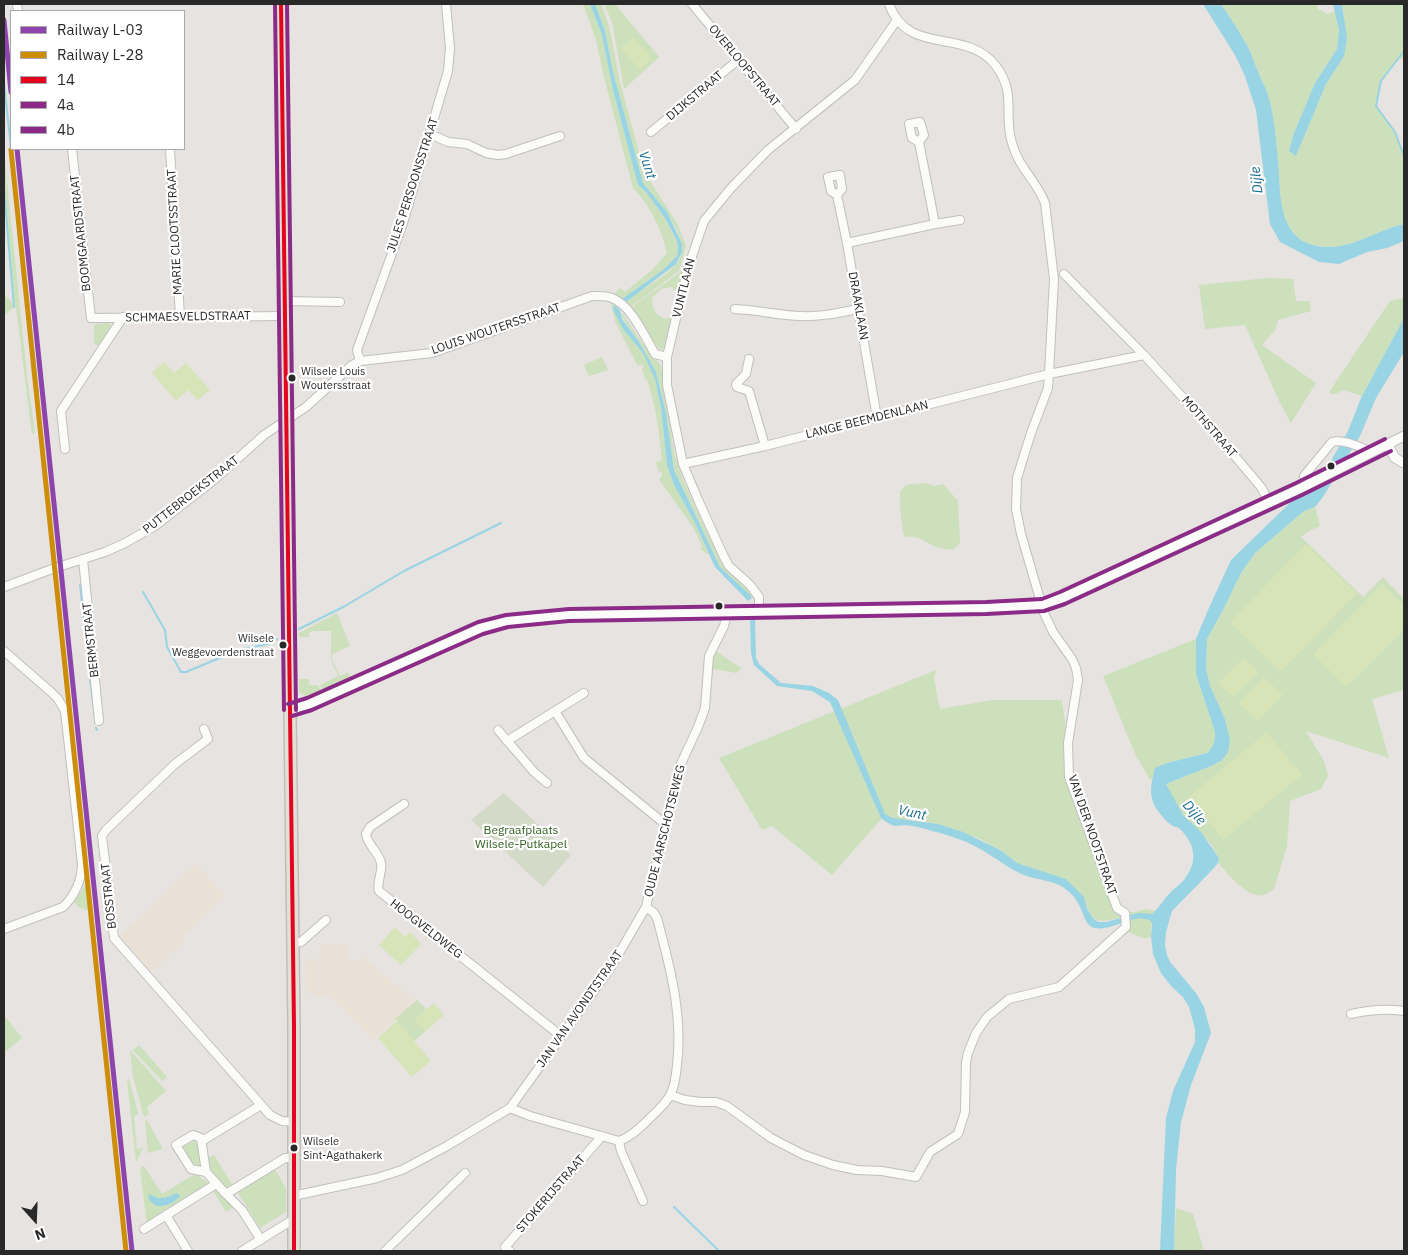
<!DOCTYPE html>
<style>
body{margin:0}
#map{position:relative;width:1408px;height:1255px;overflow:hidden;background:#e6e3e0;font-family:"IBM Plex Sans",sans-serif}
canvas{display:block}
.frame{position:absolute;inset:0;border:5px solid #292929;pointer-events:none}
.legend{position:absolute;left:10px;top:10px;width:175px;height:140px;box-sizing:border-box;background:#fff;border:1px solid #a9a9a9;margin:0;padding:6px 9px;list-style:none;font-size:15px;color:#292929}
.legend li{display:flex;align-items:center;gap:10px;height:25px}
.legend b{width:25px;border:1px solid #a9a9a9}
.north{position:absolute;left:10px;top:1195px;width:50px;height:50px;-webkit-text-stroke:4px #fff;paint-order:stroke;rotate:160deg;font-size:14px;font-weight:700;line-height:20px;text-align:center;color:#292929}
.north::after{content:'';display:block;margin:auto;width:18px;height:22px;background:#292929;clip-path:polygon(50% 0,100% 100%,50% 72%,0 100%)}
</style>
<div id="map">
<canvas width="1408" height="1255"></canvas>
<div class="frame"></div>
<ul class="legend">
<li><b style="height:6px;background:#8e44ad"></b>Railway L-03</li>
<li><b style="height:6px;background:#ce8d08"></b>Railway L-28</li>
<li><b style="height:6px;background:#e40521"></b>14</li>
<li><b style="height:6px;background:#8c2b87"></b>4a</li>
<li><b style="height:6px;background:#8c2b87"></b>4b</li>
</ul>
<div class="north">N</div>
</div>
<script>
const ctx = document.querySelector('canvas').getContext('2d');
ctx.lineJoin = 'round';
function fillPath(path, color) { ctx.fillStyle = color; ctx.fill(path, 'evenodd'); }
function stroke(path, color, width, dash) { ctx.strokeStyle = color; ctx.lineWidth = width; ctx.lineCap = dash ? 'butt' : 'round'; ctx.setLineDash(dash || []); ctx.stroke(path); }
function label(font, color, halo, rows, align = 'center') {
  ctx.font = font + ' "IBM Plex Sans",sans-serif'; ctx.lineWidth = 4.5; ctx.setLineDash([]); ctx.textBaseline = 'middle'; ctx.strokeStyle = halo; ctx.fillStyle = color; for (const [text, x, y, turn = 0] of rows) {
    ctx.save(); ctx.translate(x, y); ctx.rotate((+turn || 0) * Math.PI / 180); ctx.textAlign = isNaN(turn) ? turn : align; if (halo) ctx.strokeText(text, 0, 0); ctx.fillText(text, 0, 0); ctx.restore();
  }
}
const education = new Path2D(`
 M196,864L226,896L183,938V942L151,972L118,938Z
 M320,944H348L349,961L366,958L415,1002L373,1040L330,996L317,997L316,993H306L305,959H320Z`);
const green = new Path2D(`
 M583,4H590L602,35L613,90L638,185L646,192L665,218L677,242L678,248L677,256L663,270L622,299L615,293L620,288L625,292L652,270L667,253C662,230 650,205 633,188L604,77L596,40Z
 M595,4H601L609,26L620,82L641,160L650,181L678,225L686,246L679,271L631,307L626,302L627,300C643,288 664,279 677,263C695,242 657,199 643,183L642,179L613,72L605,31Z
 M604,4H615L659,57L624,89L612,22Z
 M1221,4H1317L1318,9L1328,14L1335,11L1339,30L1337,49L1315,83L1294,133L1289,151L1296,156L1326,84L1344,56V16L1342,4H1404V59L1399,58L1381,81L1376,106L1395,132L1404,156V224C1373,231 1346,254 1313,245C1276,235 1281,188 1278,160C1276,137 1274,113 1267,92C1265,86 1261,80 1259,74C1255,66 1253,57 1249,49C1241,34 1231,19 1221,4Z
 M4,152L27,376L35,433L32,434L16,308L14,307L4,316V294L14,305L4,190Z
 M683,270L678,293L671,287L661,289L652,298C652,309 655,315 666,319L672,316L664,348L660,350L631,308Z
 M1269,278L1293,279L1296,301H1310L1311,311L1278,320L1276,329L1262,345L1316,383L1291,423L1280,403L1245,325L1205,329L1199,285Z
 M1404,298V318L1362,396L1344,390L1333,395L1329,392L1390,301Z
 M612,303L623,329L643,353L655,379L661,408L667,465L674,485L694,521L709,555L700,549L702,546L693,527L659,480L663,474L658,470L656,462L662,460C659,431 656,407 647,379L645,380L642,368L644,367L643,365H637L615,321L611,305Z
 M622,313L650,354L661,365L674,452L683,480L705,528L726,569L750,591L754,597L752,598L720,567L674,470L666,413L656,372L639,342L621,316Z
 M109,323L112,327L100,345H96L94,343V325L96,324Z
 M602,357L608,370L589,376L584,365Z
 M925,483L935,486L943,484L958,501L960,543L953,550C946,549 936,548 930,544C919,538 917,535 904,537L900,509V491L906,485Z
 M1315,507L1320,526L1307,532L1301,537L1363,597L1383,577L1404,599V606L1382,584L1346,687L1404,629V690L1372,699L1389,758L1306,731L1324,761L1328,776L1321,789L1290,801L1287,846L1274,889C1270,891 1266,894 1263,895C1247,898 1228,874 1218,863C1221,847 1192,827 1183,815C1176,805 1171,794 1166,784L1211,766L1230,740L1225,719L1210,686L1206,668L1207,639L1223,610L1241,573L1255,553L1304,511Z
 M337,613L350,646L332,654V660L340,676L348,672L351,680L324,692L320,685L338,676L331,660V631H312L309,633V637H299V633Z
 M1196,639V674L1215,732C1215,741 1214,747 1207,753L1167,763L1156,768L1151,781L1136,756L1103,676Z
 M716,651L741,668L737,673L713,669V660Z
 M936,670L934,679L940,709L993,700H1062L1068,743L1069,777L1080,806L1075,805L1114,912L1123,915L1124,917C1098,922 1093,927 1084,897L1042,871L1017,863L1002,851L980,839L938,824L910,819C901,824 891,820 884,816L832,875L772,826L762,830L719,758Z
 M299,679H309V685H318L322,693L308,698L299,692Z
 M87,880L91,912L79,907L73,901V898C82,894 83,888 87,880Z
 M1144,909L1157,911L1152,914L1151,937L1143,938L1128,932L1126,912H1136Z
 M417,1000L427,1009L415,1020L425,1032L414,1041L395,1019Z
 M4,1015L22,1038L4,1053Z
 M139,1045L167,1077L162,1081L133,1050Z
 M130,1050L166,1091L147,1107L149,1114L144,1117L133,1077Z
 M129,1079L138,1112V1114L134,1116L137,1149L143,1148L136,1162L127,1080Z
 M147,1120L163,1149L148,1153L145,1121Z
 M196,1140L202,1165L199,1167C191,1164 185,1154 184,1146Z
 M214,1155L233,1186L228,1188C215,1183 210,1171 207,1158Z
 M144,1166L162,1194L195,1174L206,1181L209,1186L147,1225L140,1168Z
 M274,1168L286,1188V1212L260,1228L237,1191Z
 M215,1187L233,1205L232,1208L226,1212L213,1191L205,1196L204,1194Z
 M1176,1208L1193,1214L1204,1251H1174Z`);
const cemetery = new Path2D(`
 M504,793L571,855L543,887L471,820Z`);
const pitch = new Path2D(`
 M634,37L652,59L640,70L621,48Z
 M164,362L174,373L186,363L210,390L198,400L188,390L176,401L152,373Z
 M1306,544L1357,593L1281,672L1230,622Z
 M1382,584L1404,606V629L1346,687L1313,654Z
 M1244,657L1259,672L1233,697L1218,683Z
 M1264,677L1283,695L1258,721L1239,703Z
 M1267,732L1302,775L1223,840L1188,797Z
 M395,927L405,937L410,932L421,944L401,965L379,945Z
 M434,1003L444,1015L425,1032L415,1020Z
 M397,1021L431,1061L412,1077L378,1038Z`);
const water = new Path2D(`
 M590,4H595L605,31L613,72L642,179L643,183L667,212L682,244V252L676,264L626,302L622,299L663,270L677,256L678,248L677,241L665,218L646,192L638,185L613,90L602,35Z
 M1203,4H1221C1231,19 1241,34 1249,49C1253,57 1255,66 1259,74C1261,80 1265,86 1267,92C1274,113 1276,137 1278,160C1281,188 1276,235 1313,245C1346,254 1373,231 1404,224V241L1387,248L1367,252L1339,264L1319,262L1280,242L1270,224L1256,110L1245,76L1235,55Z
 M1333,4H1342L1347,38L1344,56L1326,84L1296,156L1289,151L1294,133L1315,83L1337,49L1339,30Z
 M614,305L620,310L622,319L639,342L656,372L666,413L674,470L720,567L750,595L752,598L748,601L715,567L694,521L674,485L667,465L661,408L655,379L643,353L623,329L613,309Z
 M1404,318V352L1376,398L1360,436L1323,497L1315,507L1304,511L1255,553L1241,573L1223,610L1207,639L1206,668L1210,686L1225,719L1230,740L1228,752L1222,760L1211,766L1166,784L1183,815L1201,832L1219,858L1218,863L1213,869L1172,911L1166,932L1165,945L1167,955L1170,962L1196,993L1204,1007L1211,1033L1191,1085L1181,1122L1176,1169L1174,1251H1160L1166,1118L1173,1091L1195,1042V1029L1189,1007L1183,997L1171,986L1161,973L1153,954L1151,937L1152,924L1150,920L1139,918L1127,921L1126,916L1138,913L1152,914C1159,908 1163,900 1170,893C1175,887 1182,884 1186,877C1198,860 1195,844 1180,829C1175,825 1177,829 1173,826C1166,822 1156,810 1153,802C1149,791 1152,780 1155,768L1167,763L1207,753C1214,747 1215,741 1215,732L1196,674V639L1208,610L1231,560L1328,466L1348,431L1361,398Z
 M750,618H755L756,658L759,664L781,683L813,686L829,693L838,700L885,814L893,818L938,824L963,832L1002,851L1017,863L1066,879L1084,897L1087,908L1092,917L1098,922H1106L1124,917V922C1071,943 1095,908 1064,888C1053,880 1037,880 1024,875C1009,869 996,858 982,850C967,841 949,835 932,831C924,828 914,826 906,825C902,825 898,826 895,826C890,825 885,821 881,818L830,702L812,691L777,686L754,665L751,653Z
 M177,1193L180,1196C171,1206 155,1212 148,1197L150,1194C160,1201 166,1198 177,1193Z`);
const stream = new Path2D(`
 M1404,51L1381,81L1376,106L1395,132L1404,156
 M4,84L38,392
 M4,190L14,307
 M80,585L87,649
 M143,592L165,630L167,647L181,672H186L239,650L268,644L277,639
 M299,629L345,606L404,571L501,523
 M87,654L95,719
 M96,728L97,730
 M674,1207L719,1251`);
const minor = new Path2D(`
 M17,4L18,11
 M692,4L796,129
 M651,132L738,60
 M430,134L448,142L467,144L486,153L498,155L506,154L560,136
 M72,149L91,318L285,316
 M170,149L180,316
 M837,195L842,189L840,175L828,177L831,191L837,195L847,243L877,418
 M935,224L960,220
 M847,243L935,224L919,142L924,135L920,122L909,124L912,138L919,142
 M1064,274L1144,355
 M285,301L340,302
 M735,309C757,310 778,315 801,316C820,317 839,313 858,309
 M749,359L746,374L736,384L737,387L749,391L765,446
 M360,361L357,350L403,223L448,71L450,48L446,4
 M65,449L61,411L123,317
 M683,464L765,446L1049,374L1144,355L1217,435L1261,487L1269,502
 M1307,485L1304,476L1332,442C1343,439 1357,446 1367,450L1369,454
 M83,559L99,721
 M4,587L52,569L105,552L125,543L155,526L215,479L264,435L306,407L352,365L360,361L432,353L592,296C599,296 606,295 612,298C631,305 645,337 655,354L667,357
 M759,613V597L750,585L729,566L724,557L699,502L683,464L667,385V357L687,271L704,221L731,188L768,150L855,80L897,20
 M4,651L51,692L58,699L65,711L82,864C82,879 75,896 63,907L4,929
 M555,711L584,758L665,824
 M204,729L208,739L175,764L106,830L102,836L114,938L270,1115L282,1121L295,1122
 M498,730L534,772L547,783
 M507,741L584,693
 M404,804L370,827L366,834C367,845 379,852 381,863C383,872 376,882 379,891L561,1036
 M293,943L301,942L326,920
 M1351,1014C1369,1010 1385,1008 1404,1011
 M670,1095L685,1100L700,1102H716L727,1106L771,1138L804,1155L833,1165L857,1170L882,1171L916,1177L930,1152L958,1134L965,1112L966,1062L968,1053L976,1033L987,1017L1009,999L1059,987L1126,927L1125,913L1117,908L1069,777L1068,743L1078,680L1076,668L1072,659L1053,632L1044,613L1021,534L1016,509L1017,478L1031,433L1048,388L1049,374L1054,279L1045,203C1037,181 1019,169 1012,143C1003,114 1017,94 996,66C965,26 909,58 889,4
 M510,1108L530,1116L619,1141
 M202,1141L261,1105
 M619,1141C631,1137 638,1129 647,1121C655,1113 665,1105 670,1095C675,1087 676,1075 677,1065C683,1015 670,966 657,918L654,913L646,907L679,768L698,727L705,708L709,656L724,626L727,613
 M619,1141L621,1151L643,1201
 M206,1172L191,1169L176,1145L193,1135L201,1138L206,1172L226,1194
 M293,1196L377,1178L402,1170L447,1146L510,1108L611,967L646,907
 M166,1215L188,1251
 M144,1229L216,1184
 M261,1240L242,1210L226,1194L285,1158H295
 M242,1251L294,1219
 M385,1251L465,1173
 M510,1251L505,1247L602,1136`);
const tertiary = new Path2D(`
 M1388,445L1395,458L1404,463
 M290,710L309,704L481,628L507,621L569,615L986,608L1043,605L1062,598L1299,489L1404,436`);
const primary = new Path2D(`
 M281,4L294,1026V1251`);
const bus1 = new Path2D(`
 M281,4L294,1026V1251`);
const bus2 = new Path2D(`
 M275,4L284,710
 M292,716L312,710L483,634L508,627L569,621L986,614L1044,611L1065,604L1302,495L1391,451`);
const bus3 = new Path2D(`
 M287,4L296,710
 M288,704L307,698L478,622L506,615L569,609L986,602L1042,599L1060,592L1296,483L1385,439`);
const rail1 = new Path2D(`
 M4,20L11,92
 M17,149L132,1251`);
const rail2 = new Path2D(`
 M11,150L126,1251`);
const markers = [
 [292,378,4.5,"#292929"],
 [1331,466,4.5,"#292929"],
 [719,606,4.5,"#292929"],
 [283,645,4.5,"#292929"],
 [294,1148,4.5,"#292929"]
];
const busNames = [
 ["Wilsele Louis",301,372],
 ["Woutersstraat",301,386],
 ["Wilsele",274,639,"right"],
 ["Weggevoerdenstraat",274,653,"right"],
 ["Wilsele",303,1142],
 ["Sint-Agathakerk",303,1156]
];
const streetNames = [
 ["OVERLOOPSTRAAT",744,66,50],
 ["DIJKSTRAAT",695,96,-40],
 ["JULES PERSOONSSTRAAT",413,185,-72],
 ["MARIE CLOOTSSTRAAT",175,232,-93],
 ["BOOMGAARDSTRAAT",81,233,-96],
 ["VUNTLAAN",684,288,-76],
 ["DRAAKLAAN",858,306,80],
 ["SCHMAESVELDSTRAAT",188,317,-1],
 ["LOUIS WOUTERSSTRAAT",496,329,-19],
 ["LANGE BEEMDENLAAN",867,420,-14],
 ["MOTHSTRAAT",1209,427,49],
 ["PUTTEBROEKSTRAAT",191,495,-38],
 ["BERMSTRAAT",91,640,-96],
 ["OUDE AARSCHOTSEWEG",665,831,-76],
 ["VAN DER NOOTSTRAAT",1092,835,71],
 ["BOSSTRAAT",109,896,-96],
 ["HOOGVELDWEG",426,929,38],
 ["JAN VAN AVONDTSTRAAT",580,1009,-55],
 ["STOKERIJSTRAAT",551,1194,-49]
];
const parkNames = [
 ["Begraafplaats",521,831],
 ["Wilsele-Putkapel",521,845]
];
const waterNames = [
 ["Vunt",647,165,72],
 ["Dijle",1257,180,-96],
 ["Vunt",912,813,12],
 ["Dijle",1194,813,49]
];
fillPath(education, '#e9e1d5');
fillPath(green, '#cce0bb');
fillPath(cemetery, '#d4dac8');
fillPath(pitch, '#d6e4b8');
fillPath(water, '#98d4e4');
stroke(stream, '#98d4e4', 2);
stroke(minor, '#c0c0c1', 10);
stroke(tertiary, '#c0c0c1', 11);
stroke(primary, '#bfbebd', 14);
stroke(minor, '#fbfbfa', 8);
stroke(tertiary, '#fbfbfa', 9);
stroke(primary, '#e4e0d4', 11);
stroke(bus1, '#e40521', 4);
stroke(bus2, '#8c2b87', 4);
stroke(bus3, '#8c2b87', 4);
stroke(rail1, '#8e44ad', 5);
stroke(rail2, '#ce8d08', 5);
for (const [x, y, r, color] of markers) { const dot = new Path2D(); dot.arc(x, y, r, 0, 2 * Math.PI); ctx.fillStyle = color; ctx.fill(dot); stroke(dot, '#fff', 2); }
label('11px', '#292929', '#fff', busNames, 'left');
label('12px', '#292929', '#fff', streetNames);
label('12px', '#30601f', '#fff', parkNames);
label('italic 14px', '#176c8f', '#fff', waterNames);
</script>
